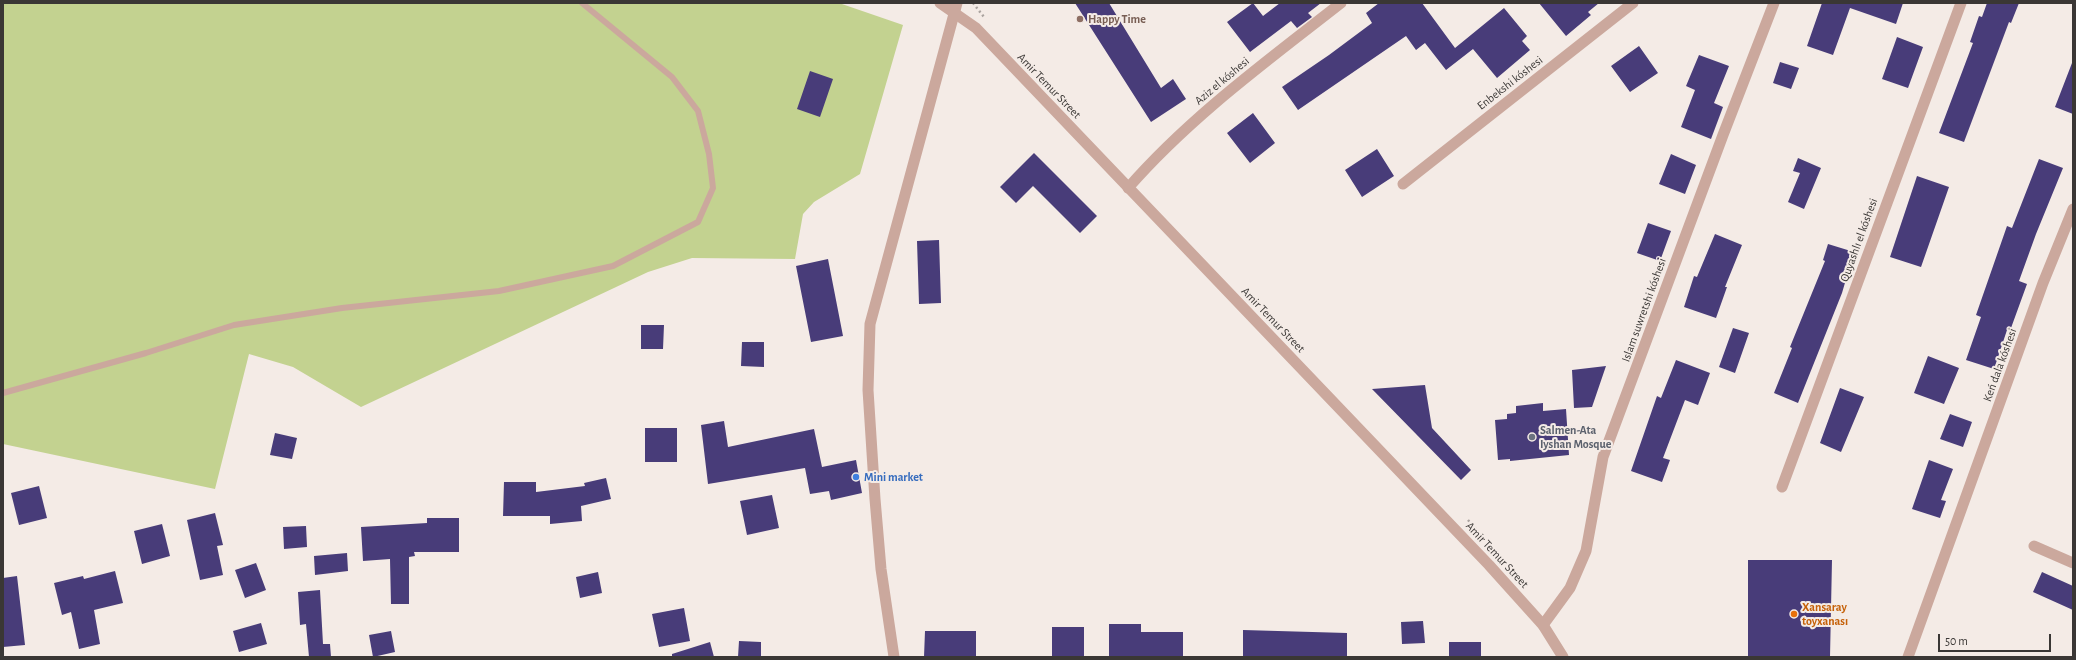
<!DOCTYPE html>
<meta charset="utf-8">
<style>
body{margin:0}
#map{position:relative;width:2076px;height:660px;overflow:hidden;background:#f4ebe6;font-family:"Alegreya Sans",sans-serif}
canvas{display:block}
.frame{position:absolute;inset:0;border:4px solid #3a3735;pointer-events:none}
.scale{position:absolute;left:1938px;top:634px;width:113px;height:18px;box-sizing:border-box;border:2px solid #3a3735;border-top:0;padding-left:5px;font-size:12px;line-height:14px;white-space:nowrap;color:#3a3735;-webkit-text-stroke:3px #f4ebe6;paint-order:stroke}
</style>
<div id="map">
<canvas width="2076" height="660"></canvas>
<div class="frame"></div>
<div class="scale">50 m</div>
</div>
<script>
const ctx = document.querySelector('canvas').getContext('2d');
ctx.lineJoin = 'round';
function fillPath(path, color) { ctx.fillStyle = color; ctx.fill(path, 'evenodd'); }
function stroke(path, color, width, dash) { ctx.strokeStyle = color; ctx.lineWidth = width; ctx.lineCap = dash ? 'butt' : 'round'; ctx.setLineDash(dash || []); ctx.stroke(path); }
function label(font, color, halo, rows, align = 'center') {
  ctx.font = font + ' "Alegreya Sans",sans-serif'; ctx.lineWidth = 4; ctx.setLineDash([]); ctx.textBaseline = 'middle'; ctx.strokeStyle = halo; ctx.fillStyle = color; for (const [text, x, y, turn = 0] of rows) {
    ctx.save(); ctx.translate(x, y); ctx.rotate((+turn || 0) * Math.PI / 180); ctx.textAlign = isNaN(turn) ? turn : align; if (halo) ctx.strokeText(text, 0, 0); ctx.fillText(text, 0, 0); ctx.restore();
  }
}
const green = new Path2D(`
 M3,3H839L903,25L860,174L814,202L803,214L795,259L692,258L648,272L361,407L293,367L249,354L215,489L3,444Z`);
const building = new Path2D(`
 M1075,3H1109L1161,88L1173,79L1186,99L1151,122Z
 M1253,3L1263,16L1280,3H1321L1308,13L1312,17L1297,28L1291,21L1250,52L1227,22Z
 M1379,3H1422L1455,48L1504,8L1527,36L1522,41L1530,50L1497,78L1473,49L1446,70L1425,43L1416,50L1406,36L1298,110L1282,87L1329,55L1372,23L1366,13Z
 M1539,3H1599L1588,12L1591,15L1566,36Z
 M1822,3H1903L1896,24L1850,8L1833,55L1807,46Z
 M1987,3H2019L2011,23L2009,22L1964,142L1939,133L1973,43L1970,42L1979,16L1982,17Z
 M1897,37L1923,47L1908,88L1882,79Z
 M1639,46L1658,73L1630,92L1611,66Z
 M1699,55L1729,66L1714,103L1723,107L1711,139L1681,127L1695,90L1686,86Z
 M1780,62L1799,68L1791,89L1773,83Z
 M2072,63H2073V114L2055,107Z
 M810,71L833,79L820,117L797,109Z
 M1253,113L1275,143L1250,163L1227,133Z
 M1377,149L1394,176L1362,197L1345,170Z
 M1034,153L1097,216L1080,233L1033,186L1016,203L1000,187Z
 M1671,154L1696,165L1685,194L1659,184Z
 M1798,158L1821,168L1804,209L1788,202L1800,173L1793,171Z
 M2039,159L2063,168L2036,234L2019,281L2027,284L2011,328L2008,327L1994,369L1966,360L1981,317L1976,315L2007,226L2012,228Z
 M1917,176L1949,187L1921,267L1890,257Z
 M1648,223L1671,231L1660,261L1637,253Z
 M1715,234L1742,245L1725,287H1727L1716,318L1684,307L1694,276L1697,277Z
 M939,240L941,303L919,304L917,241Z
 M1828,244L1854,252L1842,293L1798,403L1774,393L1792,348L1790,347L1825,261L1823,260Z
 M828,259L843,336L811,342L796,266Z
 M641,325H664L663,349H641Z
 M1733,328L1749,333L1735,373L1719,367Z
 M742,342H764V367L741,366Z
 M1928,356L1959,368L1944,404L1914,393Z
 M1676,360L1710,373L1698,405L1685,400L1663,458L1670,460L1662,482L1631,471L1657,396L1661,398Z
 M1606,366L1592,407L1574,408L1572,370Z
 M1425,385L1432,428L1471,470L1461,480L1372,389Z
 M1840,388L1864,397L1841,452L1820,443Z
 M1543,403V411L1566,409L1569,455L1510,461V459L1498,460L1495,420L1507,419V414L1516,413V406Z
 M1950,414L1972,422L1963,447L1940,439Z
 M724,421L728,447L814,429L822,467L856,460L862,493L831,500L829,491L810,494L805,468L708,484L701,425Z
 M645,428H677V462H645Z
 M275,433L297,438L292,459L270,455Z
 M1929,460L1953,469L1941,500L1946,501L1940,518L1912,509Z
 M606,478L611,499L581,506L582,521L550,524V516H503L504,482H536V492L585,486L584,483Z
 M39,486L47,518L19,525L11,493Z
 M772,495L779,528L747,535L740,501Z
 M215,513L223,545L217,546L223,575L200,580L187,520Z
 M427,518H459V552H414L415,556L409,557V604H391L390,559L363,561L361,527L427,523Z
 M162,524L170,556L142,564L134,531Z
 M306,526L307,547L284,549L283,527Z
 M347,553L348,571L315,575L314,556Z
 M1748,560H1832L1830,657H1748Z
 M256,563L266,590L245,598L235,570Z
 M115,571L123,603L94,610L100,644L79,649L71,612L62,615L54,583L83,576L84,579Z
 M598,572L602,593L580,598L576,577Z
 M2042,572L2073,586V610L2033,592Z
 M17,576L25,645L3,647V578Z
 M320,590L323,644H330L331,657H309L306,624L300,625L298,592Z
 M684,608L690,641L659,647L652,614Z
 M1423,621L1425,643L1402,644L1401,622Z
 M261,623L267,644L239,652L233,631Z
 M1109,624H1141V632H1183V657H1109Z
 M1052,627H1084V657H1052Z
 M1243,630L1347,633V657H1243Z
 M391,631L395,652L373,657L369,635Z
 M925,631H976V657H924Z
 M739,641L761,642V657H738Z
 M710,642L714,657H672V654Z
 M1449,642H1481V657H1449Z`);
const path = new Path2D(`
 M973,3L984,17
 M1468,520L1482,536`);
const service = new Path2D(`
 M3,393L146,353L234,325L342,308L499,291L613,266L698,222L713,188L709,154L698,111L672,77L582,3`);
const minor = new Path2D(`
 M1403,184L1633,3
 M1128,188C1190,117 1267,61 1341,3
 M1782,487L1961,3
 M2034,546L2073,563
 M1543,625L1570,588L1586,551L1603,457L1723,135L1774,3
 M894,657L881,569L875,499L868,390L870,324L957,3
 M1908,657L2043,283L2073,209`);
const tertiary = new Path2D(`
 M940,3L976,28L1489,565L1543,625L1563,657`);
const markers = [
 [1080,19,4,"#8d6e63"],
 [1532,437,4,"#6b7280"],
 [856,477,4,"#3f7fe0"],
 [1794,614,4,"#e8710a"]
];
const educationNames = [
 ["Happy Time",1088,19]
];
const streetNames = [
 ["Aziz el kóshesi",1222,81,-40],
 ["Enbekshi kóshesi",1510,83,-38],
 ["Amir Temur Street",1049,86,46],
 ["Quyashlı el kóshesi",1859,240,-70],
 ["Islam suwretshi kóshesi",1644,310,-70],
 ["Amir Temur Street",1273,320,46],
 ["Keń dala kóshesi",2000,365,-70],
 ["Amir Temur Street",1497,555,47]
];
const worshipNames = [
 ["Salmen-Ata",1540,430],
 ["Iyshan Mosque",1540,444]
];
const shopNames = [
 ["Mini market",864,477]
];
const foodNames = [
 ["Xansaray",1802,607],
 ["toyxanası",1802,621]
];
fillPath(green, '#c3d290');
fillPath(building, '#483c79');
stroke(path, '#aaa39f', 2.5, [2, 3]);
stroke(service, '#cba89d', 6);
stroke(minor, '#cba89d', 11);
stroke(tertiary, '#cba89d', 11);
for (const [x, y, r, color] of markers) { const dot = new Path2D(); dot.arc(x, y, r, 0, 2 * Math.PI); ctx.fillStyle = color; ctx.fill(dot); stroke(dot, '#f4ebe6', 1.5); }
label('bold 12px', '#785e54', '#f4ebe6', educationNames, 'left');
label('12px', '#3a3735', '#f4ebe6', streetNames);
label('bold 12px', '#5b616d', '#f4ebe6', worshipNames, 'left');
label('bold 12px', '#366cbe', '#f4ebe6', shopNames, 'left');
label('bold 12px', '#c56008', '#f4ebe6', foodNames, 'left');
</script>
